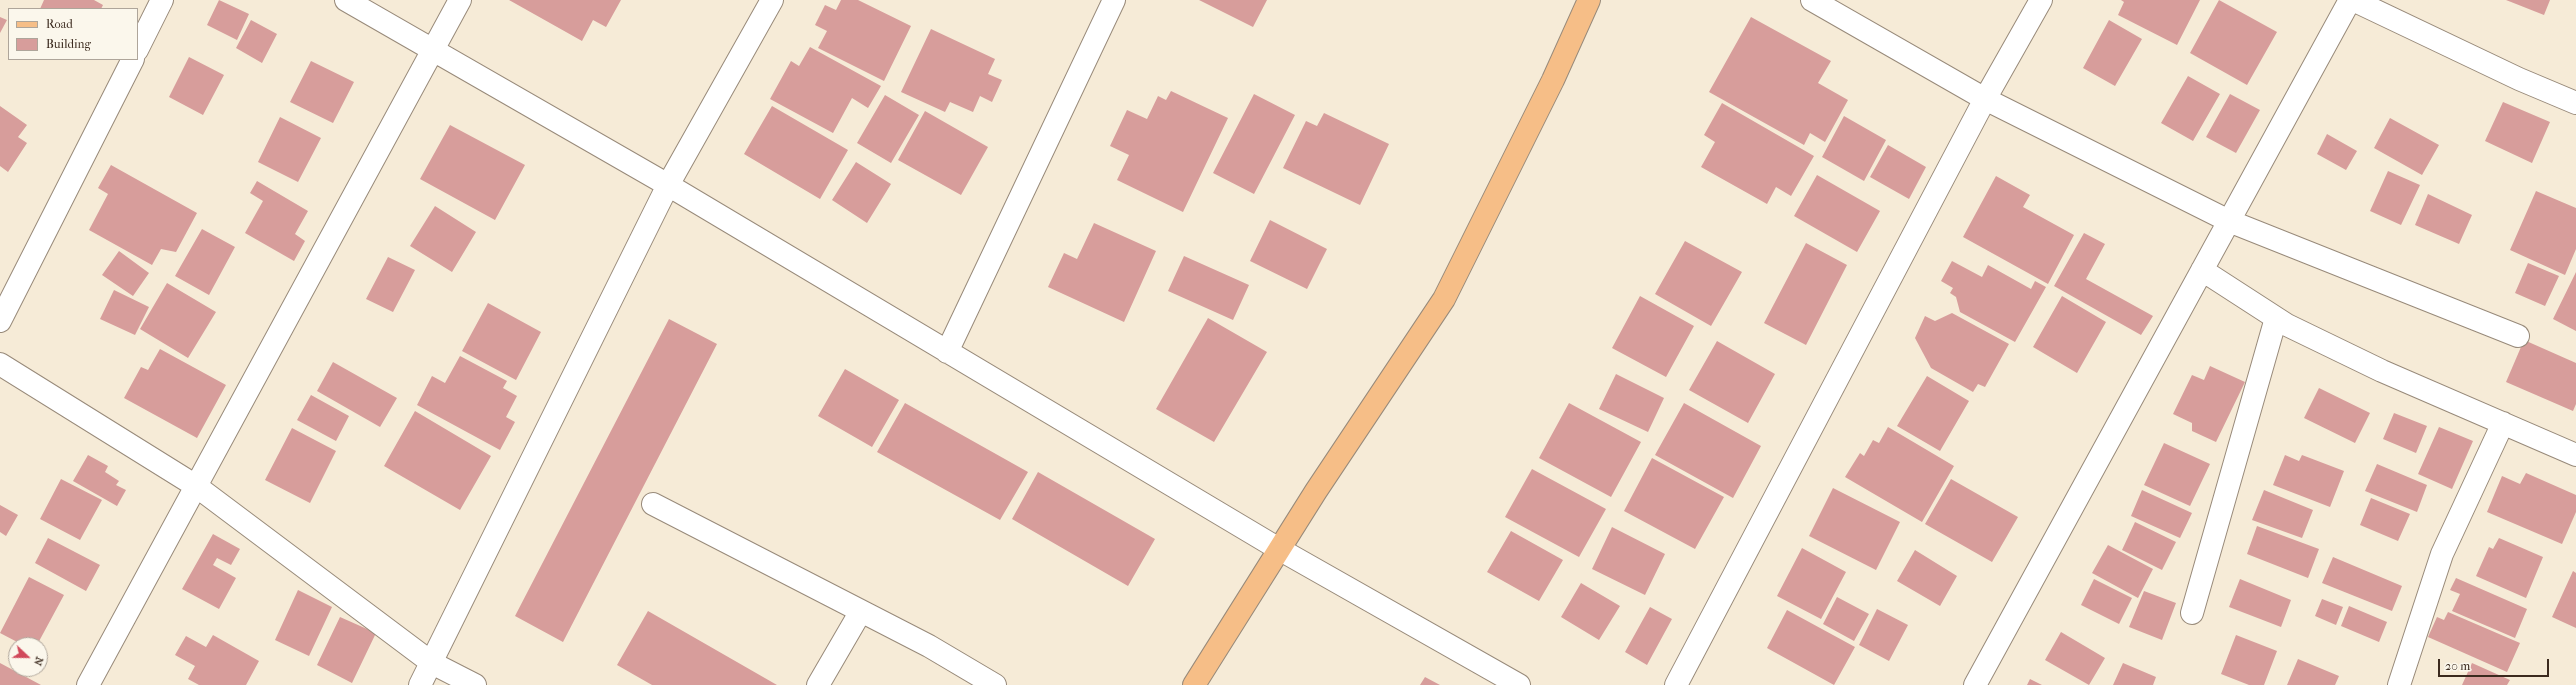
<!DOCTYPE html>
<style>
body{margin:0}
#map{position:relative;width:2576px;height:685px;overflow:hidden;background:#f6ebd7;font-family:"IM FELL French Canon",serif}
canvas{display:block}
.legend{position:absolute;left:8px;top:8px;width:130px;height:52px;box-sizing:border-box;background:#fbf7ec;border:1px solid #aea59a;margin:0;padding:5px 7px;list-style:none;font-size:12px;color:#3b2a1e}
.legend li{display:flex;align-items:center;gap:8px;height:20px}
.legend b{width:20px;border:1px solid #aea59a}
.north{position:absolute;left:8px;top:637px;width:40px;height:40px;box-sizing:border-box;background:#fbf7ec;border:1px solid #aea59a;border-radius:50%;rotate:112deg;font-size:11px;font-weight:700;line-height:16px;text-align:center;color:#3b2a1e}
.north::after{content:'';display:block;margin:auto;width:14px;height:18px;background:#d1495b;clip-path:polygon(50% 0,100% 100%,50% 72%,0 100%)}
.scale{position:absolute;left:2438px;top:659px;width:111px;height:18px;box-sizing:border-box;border:2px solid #3b2a1e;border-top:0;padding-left:5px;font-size:12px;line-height:14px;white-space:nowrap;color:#3b2a1e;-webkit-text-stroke:3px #fbf7ec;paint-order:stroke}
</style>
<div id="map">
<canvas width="2576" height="685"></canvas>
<ul class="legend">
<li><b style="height:5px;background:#f6be87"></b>Road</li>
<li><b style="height:11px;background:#d79d9b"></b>Building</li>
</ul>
<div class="north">N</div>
<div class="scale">20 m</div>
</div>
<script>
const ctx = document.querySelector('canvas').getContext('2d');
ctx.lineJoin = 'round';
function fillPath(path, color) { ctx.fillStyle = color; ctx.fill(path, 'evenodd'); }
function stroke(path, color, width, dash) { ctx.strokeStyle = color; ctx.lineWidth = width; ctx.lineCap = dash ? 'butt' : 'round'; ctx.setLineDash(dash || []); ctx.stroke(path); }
const building = new Path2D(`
 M44,0H94L103,5L101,9H40Z
 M219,0L249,14L237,40L207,25Z
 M509,0H621L606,27L593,20L582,41Z
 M841,0H858L911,26L884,81L818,48L827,31L815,25L825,5L836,10Z
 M1199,0H1267L1253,27Z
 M2121,0H2200L2177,45L2118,15L2124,2Z
 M2219,0L2277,32L2247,85L2190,53Z
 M2506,0H2550L2544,15Z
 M0,17L7,20L0,33Z
 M1751,17L1831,61L1818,83L1848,100L1825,142L1810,133L1804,145L1709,92Z
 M251,20L277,34L262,63L236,48Z
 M2109,20L2142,39L2115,86L2083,68Z
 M931,29L995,59L988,74L1002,80L992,102L980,96L973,112L950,102L945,112L901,92Z
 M810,47L881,86L868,108L852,98L833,133L770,99L791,61L799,66Z
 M189,57L224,75L203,115L169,97Z
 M311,61L354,82L333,123L290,102Z
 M2188,76L2220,94L2193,141L2161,123Z
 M1171,91L1228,118L1183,212L1117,180L1129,155L1110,146L1127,110L1147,119L1158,96L1166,100Z
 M1254,94L1295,115L1254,194L1213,173Z
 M2230,94L2260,110L2236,153L2206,137Z
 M885,95L919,115L891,163L857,143Z
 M2503,102L2550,122L2532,163L2485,141Z
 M1722,103L1814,156L1791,196L1776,187L1767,204L1701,167L1715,142L1704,135Z
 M0,106L27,125L18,137L27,143L8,172L0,166Z
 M772,106L848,150L820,199L744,154Z
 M925,111L988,147L961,195L898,160Z
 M1324,113L1389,144L1360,205L1283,168L1306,121L1317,126Z
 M1844,116L1886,140L1864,181L1822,157Z
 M280,117L321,138L298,182L258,162Z
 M2390,118L2439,145L2422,175L2374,148Z
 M450,125L525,165L495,220L420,179Z
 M2327,134L2357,151L2346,170L2317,154Z
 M1888,145L1926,167L1909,199L1870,177Z
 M856,162L891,184L867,223L832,200Z
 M111,165L197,213L176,252L161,249L152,265L89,230L108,194L98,188Z
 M2388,171L2420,185L2401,225L2370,211Z
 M1817,175L1880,211L1857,252L1794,216Z
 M1996,176L2030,195L2023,207L2074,235L2048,284L1963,237Z
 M257,181L308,211L295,234L305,241L294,261L245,233L263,201L250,193Z
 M2536,191L2576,208V249L2565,275L2510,250Z
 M2428,194L2472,215L2459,244L2415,225Z
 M435,206L476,232L452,272L410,246Z
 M1270,220L1327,249L1307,289L1250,261Z
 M1094,223L1156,251L1124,322L1048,287L1064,253L1077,259Z
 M202,229L235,247L209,295L175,276Z
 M2084,233L2105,244L2086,279L2153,316L2141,335L2054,286Z
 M1685,241L1742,272L1711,326L1655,294Z
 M1806,243L1847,265L1806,345L1764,323Z
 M119,251L149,273L133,296L102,275Z
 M1184,256L1249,285L1233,320L1168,291Z
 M388,257L415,270L393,312L366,299Z
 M1952,261L1982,277L1988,265L2031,289L2035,281L2046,287L2015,342L1960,312L1956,297L1950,293L1953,288L1941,281Z
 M2528,263L2559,276L2545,306L2515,293Z
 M2576,272V331L2553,319Z
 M167,283L216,312L188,358L140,329Z
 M114,290L149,307L135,335L100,319Z
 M1640,296L1694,326L1666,377L1612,348Z
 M2062,296L2106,322L2077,373L2033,347Z
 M488,303L541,332L516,380L462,351Z
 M1952,313L2009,344L1985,387L1978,384L1973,392L1931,368L1915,338L1925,316L1935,321Z
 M1208,318L1267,352L1214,442L1156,409Z
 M669,319L717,344L563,642L515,616Z
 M2524,340L2576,363V404L2573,411L2506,382Z
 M1717,341L1775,374L1748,423L1689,390Z
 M160,349L226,385L197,438L124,398L141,367L148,370Z
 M460,356L507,381L503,388L517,396L506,417L515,422L500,450L417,405L432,376L445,383Z
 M333,362L397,398L380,427L317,391Z
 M2210,366L2245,382L2216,442L2192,431V423L2173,414L2192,375L2204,380Z
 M845,369L899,400L872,447L818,416Z
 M1616,374L1664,398L1648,432L1599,409Z
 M1927,376L1969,401L1940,451L1897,426Z
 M2319,388L2370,413L2355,443L2304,418Z
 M311,395L349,416L336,441L297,420Z
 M905,403L1028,472L1000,520L877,452Z
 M1569,403L1641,442L1611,497L1539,458Z
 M1684,403L1761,446L1733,498L1655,455Z
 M415,411L491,456L460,510L384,466Z
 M2394,413L2427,426L2416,453L2383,439Z
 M1888,427L1954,466L1922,522L1845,477L1860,453L1864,456L1873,440L1879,443Z
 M2439,427L2473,441L2452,489L2418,474Z
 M292,428L336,451L310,503L265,480Z
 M2164,443L2210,464L2190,506L2144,485Z
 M88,455L108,466L105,472L119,481L116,485L126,490L117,506L73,481Z
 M2285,455L2299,461L2302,455L2344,471L2330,507L2273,485Z
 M1652,458L1724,497L1695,549L1624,511Z
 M2377,464L2427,485L2417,512L2365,491Z
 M1532,469L1606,509L1579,557L1505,517Z
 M1038,472L1155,539L1128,586L1012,519Z
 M2526,473L2576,495V512L2562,544L2487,512L2502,476L2520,484Z
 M61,479L102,500L80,540L40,519Z
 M1951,479L2018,517L1992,562L1925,524Z
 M1833,488L1900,522L1876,570L1809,536Z
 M2142,490L2192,513L2180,538L2131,516Z
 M2264,490L2313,510L2302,538L2252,520Z
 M2371,498L2410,514L2398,541L2360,525Z
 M0,505L18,515L6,536L0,532Z
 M2135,522L2176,542L2162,570L2122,550Z
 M2257,526L2319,549L2308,578L2247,554Z
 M1612,527L1665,554L1645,595L1592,569Z
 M1511,531L1563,560L1539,601L1487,572Z
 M213,534L240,549L231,565L217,558L213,565L236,578L219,609L182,589Z
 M48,538L100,565L86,591L35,563Z
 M2499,538L2543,557L2526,598L2476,576L2489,547L2493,549Z
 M2108,545L2153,569L2138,598L2092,573Z
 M1802,548L1846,572L1821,619L1777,596Z
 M1915,550L1957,576L1940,606L1897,581Z
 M2333,557L2402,586L2392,611L2322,583Z
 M2573,571L2576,573V628L2552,617Z
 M29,577L64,595L37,645H23L0,633Z
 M2456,578L2527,609L2515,638L2452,611L2460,594L2450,590Z
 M2094,579L2132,598L2119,624L2081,605Z
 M2240,579L2291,600L2281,627L2229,607Z
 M1581,583L1620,606L1599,640L1561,617Z
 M298,590L332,607L309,656L275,640Z
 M2144,591L2176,603L2162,640L2129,627Z
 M1837,597L1869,614L1854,641L1823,624Z
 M2322,599L2343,607L2336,625L2315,616Z
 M2349,606L2387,622L2379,642L2341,626Z
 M1650,607L1672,619L1647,665L1625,652Z
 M1877,609L1908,625L1889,661L1859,645Z
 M1787,610L1855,647L1834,685L1767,648Z
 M648,611L777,685H652L617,665Z
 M2448,612L2520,643L2507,672L2428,637L2437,617L2444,620Z
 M340,617L376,633L352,683L317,665Z
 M2061,632L2105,658L2089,685L2045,660Z
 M213,635L259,661L246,685H199L188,679L195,666L175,655L186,636L206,647Z
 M2236,635L2277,651L2264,685H2249L2221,674Z
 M2298,659L2339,676L2335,685H2287Z
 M0,663L41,685H0Z
 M2123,663L2156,677L2153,685H2113Z
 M2472,663L2510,680L2507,685H2462Z
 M1425,677L1440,685H1420Z
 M2030,679L2042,685H2027Z`);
const street = new Path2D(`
 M346,0L668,185L1279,549L1519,685
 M1812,0L1985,99L2229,221L2518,336
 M2353,0L2519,79L2576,103
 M137,50L162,0
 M2202,270L2287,325L2382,371L2576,455
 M0,321L133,59
 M947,352L1114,0
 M0,364L196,486L432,663L475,685
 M653,504L929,646L995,685
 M2192,613L2276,318
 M88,685L460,0
 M420,685L668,185L772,0
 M818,685L861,611
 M1676,685L1985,99L2041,0
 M1975,685L2350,0
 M2399,685L2442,554L2503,423`);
const primary = new Path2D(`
 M1194,685L1316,491L1444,299L1553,80L1589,0`);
fillPath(building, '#d79d9b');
stroke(street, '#988a7a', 24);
stroke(primary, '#988a7a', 24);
stroke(street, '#fff', 22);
stroke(primary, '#f6be87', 22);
</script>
